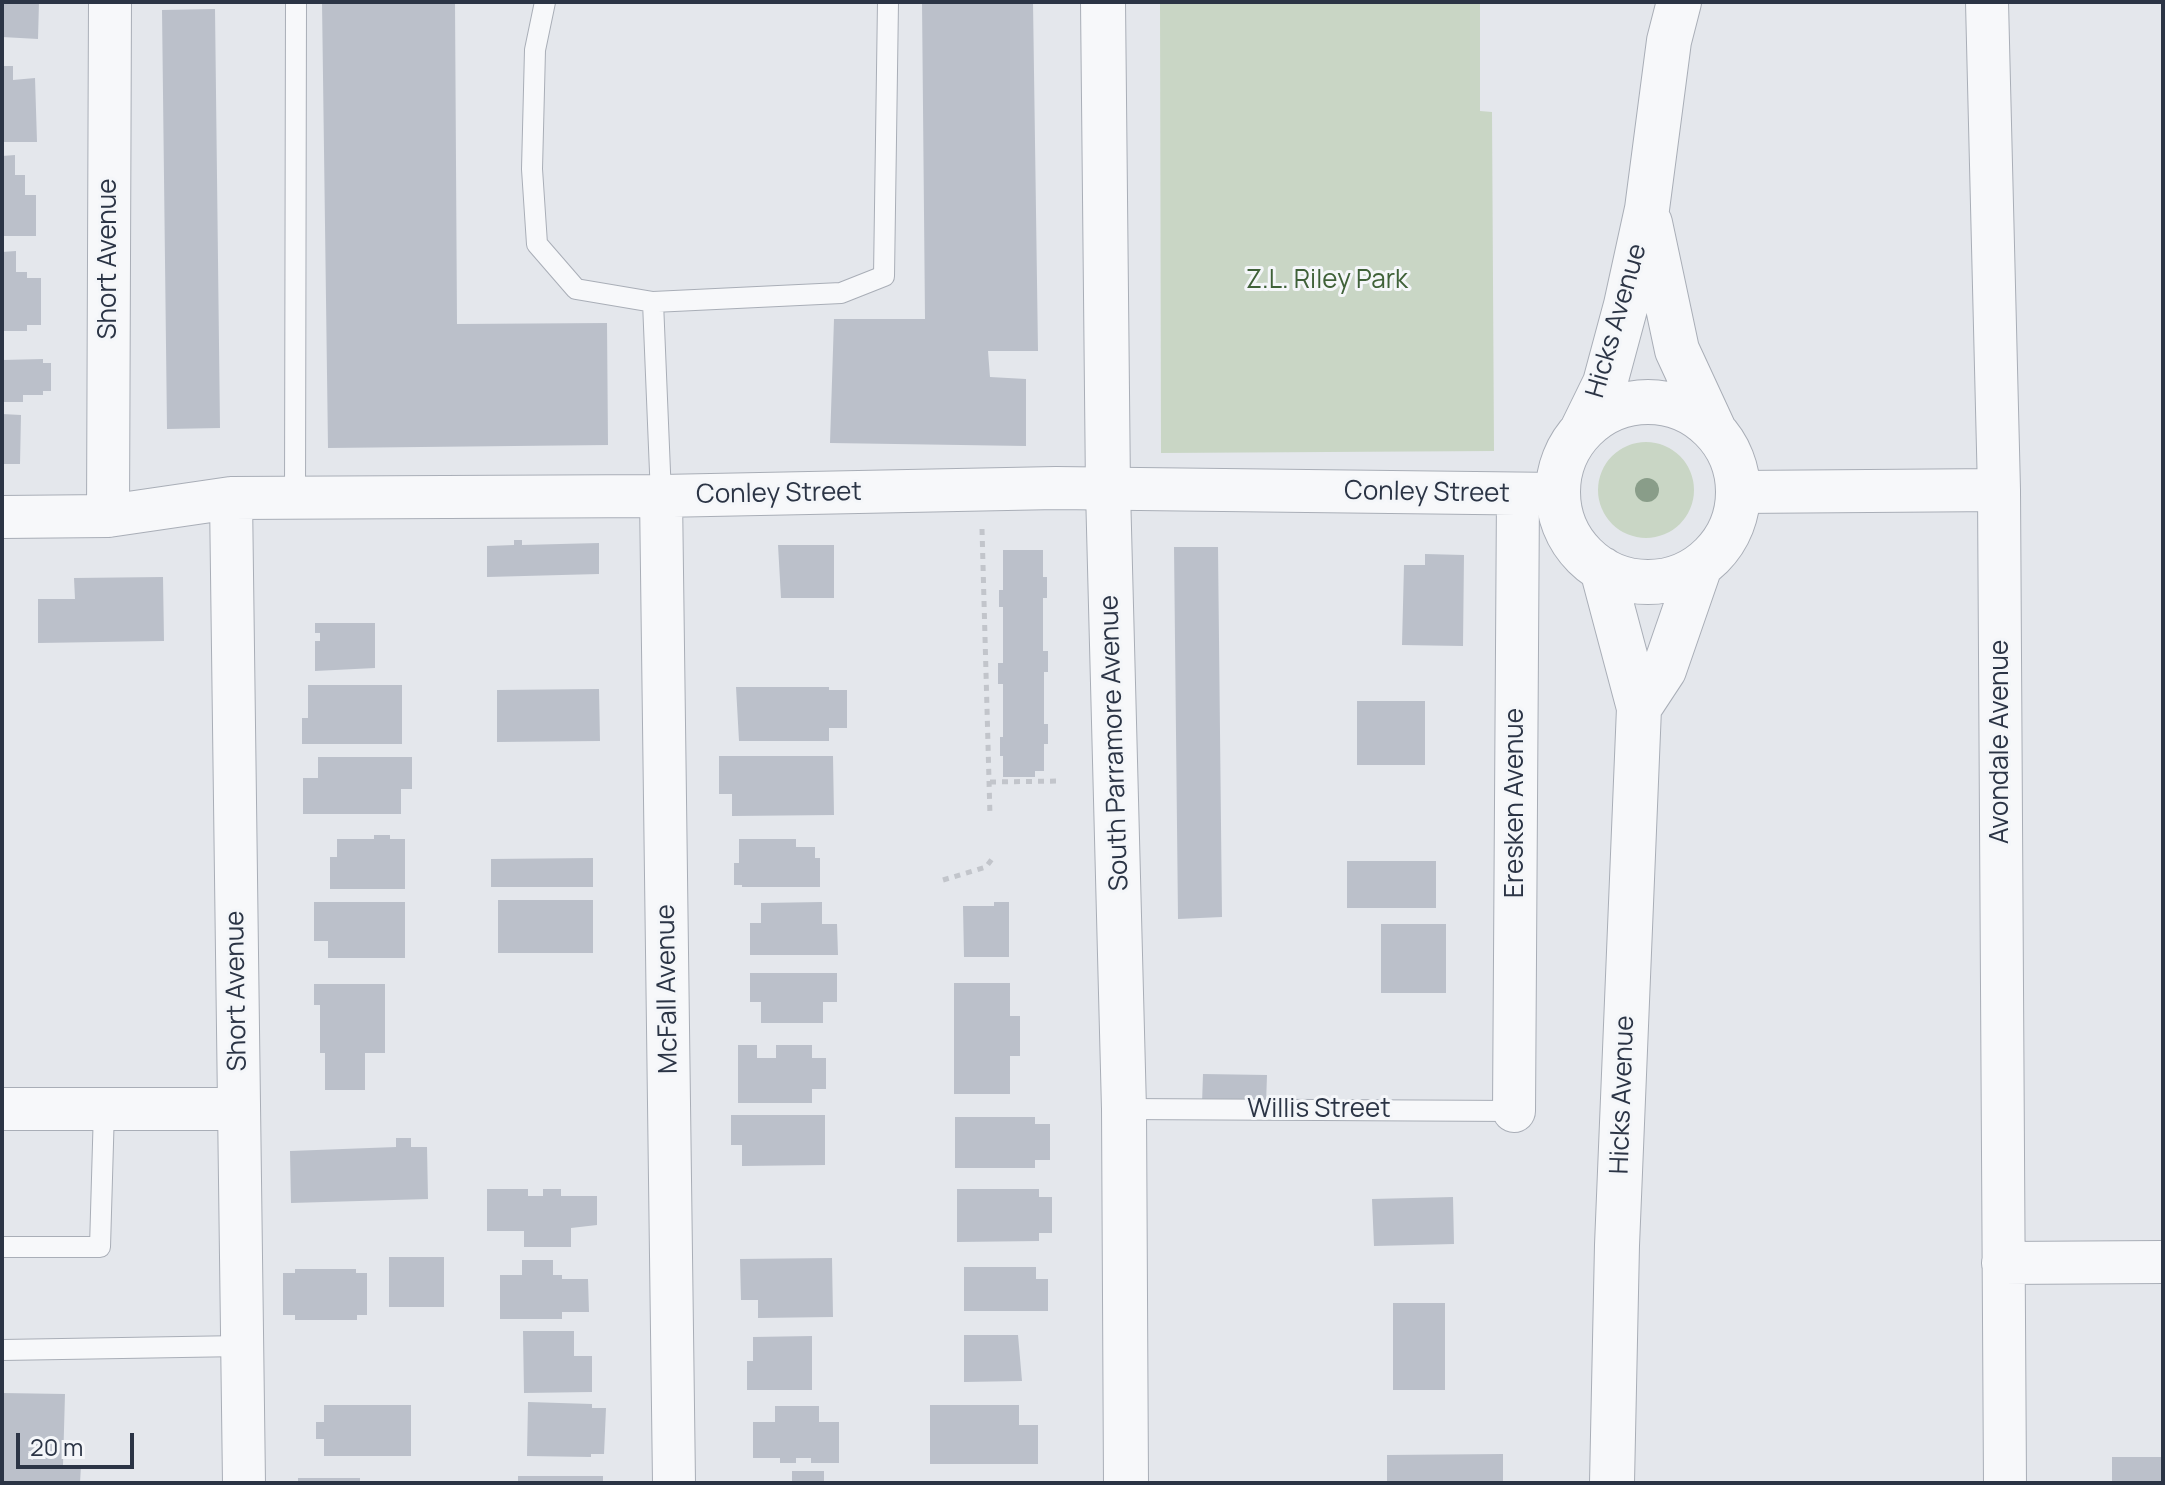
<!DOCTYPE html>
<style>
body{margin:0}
#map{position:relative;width:2165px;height:1485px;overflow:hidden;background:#e4e7ec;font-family:Manrope,sans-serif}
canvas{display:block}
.frame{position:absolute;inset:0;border:4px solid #2b3445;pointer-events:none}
.scale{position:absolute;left:16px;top:1433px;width:118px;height:36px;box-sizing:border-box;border:4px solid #2b3445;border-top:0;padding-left:10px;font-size:24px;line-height:28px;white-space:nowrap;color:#2b3445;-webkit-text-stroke:6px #f4f6f9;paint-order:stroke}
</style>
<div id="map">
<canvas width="2165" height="1485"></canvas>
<div class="frame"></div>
<div class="scale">20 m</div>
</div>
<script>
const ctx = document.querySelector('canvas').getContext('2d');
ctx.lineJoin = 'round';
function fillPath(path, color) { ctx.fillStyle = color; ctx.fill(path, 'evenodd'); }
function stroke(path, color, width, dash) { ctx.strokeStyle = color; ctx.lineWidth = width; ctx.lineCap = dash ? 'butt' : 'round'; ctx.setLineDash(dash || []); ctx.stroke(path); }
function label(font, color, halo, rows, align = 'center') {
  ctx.font = font + ' Manrope,sans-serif'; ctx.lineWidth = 6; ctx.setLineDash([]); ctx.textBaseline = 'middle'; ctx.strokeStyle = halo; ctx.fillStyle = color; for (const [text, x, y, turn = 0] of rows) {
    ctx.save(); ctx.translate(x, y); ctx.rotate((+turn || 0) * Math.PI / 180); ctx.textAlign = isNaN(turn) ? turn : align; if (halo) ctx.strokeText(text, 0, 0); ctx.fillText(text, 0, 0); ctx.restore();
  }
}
const green = new Path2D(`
 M1160,2H1480V111L1492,112L1494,451L1161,453Z
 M1598 490a48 48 0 1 1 96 0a48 48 0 1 1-96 0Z`);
const building = new Path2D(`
 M2,2H39L38,39L2,37Z
 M322,2H455L457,324L607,323L608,445L328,448Z
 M922,2H1033L1038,351H988L990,377L1026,379V446L830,443L834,319H925Z
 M215,9L220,428L167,429L162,10Z
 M2,66H13V80L35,78L37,142H2Z
 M15,155V175H25V195H36V236H2V156Z
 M16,251V272H27V278H41V325H27V331H2V252Z
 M43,359V363H51V391H43V395H23V402H2V360Z
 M2,414L21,415L20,464H2Z
 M514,540H522V545L599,543V574L487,577V546L514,545Z
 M778,545H834V598H781Z
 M1174,547H1218L1222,917L1178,919Z
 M1003,550H1043V577H1047V598H1043V651H1048V672H1044V724H1048V744H1044V771H1035V777H1003V756H1000V737H1003V684H998V663H1003V607H999V590H1003Z
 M1425,554L1464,555L1463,646L1402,645L1404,565H1425Z
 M163,577L164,641L38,643V599H75L74,578Z
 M315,623H375V668L315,671V641H320V633H315Z
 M308,685H402V744H302V718H308Z
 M736,687H829V690H847V728H829V741H739Z
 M599,689L600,741L497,742V690Z
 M1357,701H1425V765H1357Z
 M719,756H833L834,815L732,816V794H719Z
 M318,757H412V789H401V814H303V778H318Z
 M374,835H390V839H405V889H330V857H337V839H374Z
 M739,839H796V847H815V858H820V887H742V885H734V863H739Z
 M593,858V887H491V859Z
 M1347,861H1436V908H1347Z
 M498,900H593V953H498Z
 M314,902H405V958H328V941H314Z
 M822,902V924H837L838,955H750V923H761V903Z
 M994,902H1009V957H964L963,906H994Z
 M1381,924H1446V993H1381Z
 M750,973H837V1002H823V1023H761V1002H750Z
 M954,983H1010V1016H1020V1056H1010V1094H954Z
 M314,984H385V1053H365V1090H325V1053H320V1005H314Z
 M738,1045H757V1058H776V1045H812V1058H826V1089H812V1103H738Z
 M1203,1074L1267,1075L1266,1105L1202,1104Z
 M731,1115H825V1165L742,1166V1145H731Z
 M955,1117H1035V1124H1050V1160H1035V1168H955Z
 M396,1138H411V1147H427L428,1199L291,1203L290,1151L396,1147Z
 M487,1189H528V1196H543V1189H561V1196H597V1225L571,1228V1247H524V1231H487Z
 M957,1189H1039V1197H1052V1233H1039V1241L957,1242Z
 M1453,1197L1454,1244L1374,1246L1372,1199Z
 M389,1257H444V1307H389Z
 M832,1258L833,1317L758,1318V1300H741L740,1259Z
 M522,1260H553V1275H562V1279H588L589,1312H562V1319H500V1275H522Z
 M964,1267H1036V1279H1048V1311H964Z
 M295,1269H356V1273H367V1315H357V1320H295V1315H283V1273H295Z
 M1393,1303H1445V1390H1393Z
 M523,1331H574V1356H592V1392L524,1393Z
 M964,1335H1018L1022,1381L964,1382Z
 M812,1336V1390H747V1361H753V1337Z
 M2,1393L65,1394L63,1465H81L80,1483H2Z
 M528,1402L592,1404V1408H606L604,1454H591V1457L527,1456Z
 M324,1405H411V1456H324V1439H316V1422H324Z
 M930,1405H1019V1425H1038V1464H930Z
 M775,1406H819V1422H839V1463H811V1458H796V1463H780V1458H753V1422H775Z
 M1503,1454V1483H1387V1455Z
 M2112,1457H2163V1483H2112Z
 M792,1471H824V1483H792Z
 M518,1476H603V1483H518Z
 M298,1478H360V1483H298Z`);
const path = new Path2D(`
 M982,529L990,816
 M990,782L1061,781
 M943,880L986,867L992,859`);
const service = new Path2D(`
 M545,2L535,50L532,169L537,244L576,289L653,302
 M661,496L653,302L841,293L884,276L888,2
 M295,498L296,2
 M1124,1109L1514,1111
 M2,1247H100L104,1109
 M2,1350L242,1346`);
const minor = new Path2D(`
 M1987,2L1999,490L2005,1483
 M1739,492L1999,490
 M661,496L674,1483
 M231,498L244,1483
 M108,516L110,2
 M2,517L108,516L231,498L661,496L1056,488L1558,494
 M2,1109H239
 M1514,1111L1518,494
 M2003,1263L2163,1262`);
const tertiary = new Path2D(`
 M1103,2L1108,490L1124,1109L1126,1483
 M1650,223L1677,350L1714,430
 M1558 492a90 90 0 1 1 180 0a90 90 0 1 1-180 0Z
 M1582,430L1605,383L1626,305L1647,209L1669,41L1679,2
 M1602,569L1639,708L1617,1245L1612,1483
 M1639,708L1664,670L1700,566`);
const trees = [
 [1647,490]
];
const streetNames = [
 ["Short Avenue",109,259,-90],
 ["Hicks Avenue",1617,321,-74],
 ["Conley Street",1427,493,1],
 ["Conley Street",779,494,-1],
 ["Avondale Avenue",2001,742,-90],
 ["South Parramore Avenue",1115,743,-92],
 ["Eresken Avenue",1516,803,-90],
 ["McFall Avenue",668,989,-91],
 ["Short Avenue",237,991,-91],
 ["Hicks Avenue",1623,1095,-88],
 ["Willis Street",1319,1110]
];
const parkNames = [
 ["Z.L. Riley Park",1327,281]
];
fillPath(green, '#c9d6c5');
fillPath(building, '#bbc0ca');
stroke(service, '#a9aeb7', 22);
stroke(minor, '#a9aeb7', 44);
stroke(tertiary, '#a9aeb7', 46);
stroke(path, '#c2c5cb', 5, [6, 6]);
stroke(service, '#f7f8fa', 20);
stroke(minor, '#f7f8fa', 42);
stroke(tertiary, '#f7f8fa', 44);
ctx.fillStyle = '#899d89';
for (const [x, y] of trees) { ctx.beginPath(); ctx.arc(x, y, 12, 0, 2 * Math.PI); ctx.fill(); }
label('26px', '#2b3445', '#f4f6f9', streetNames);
label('26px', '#3f6138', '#f4f6f9', parkNames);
</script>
